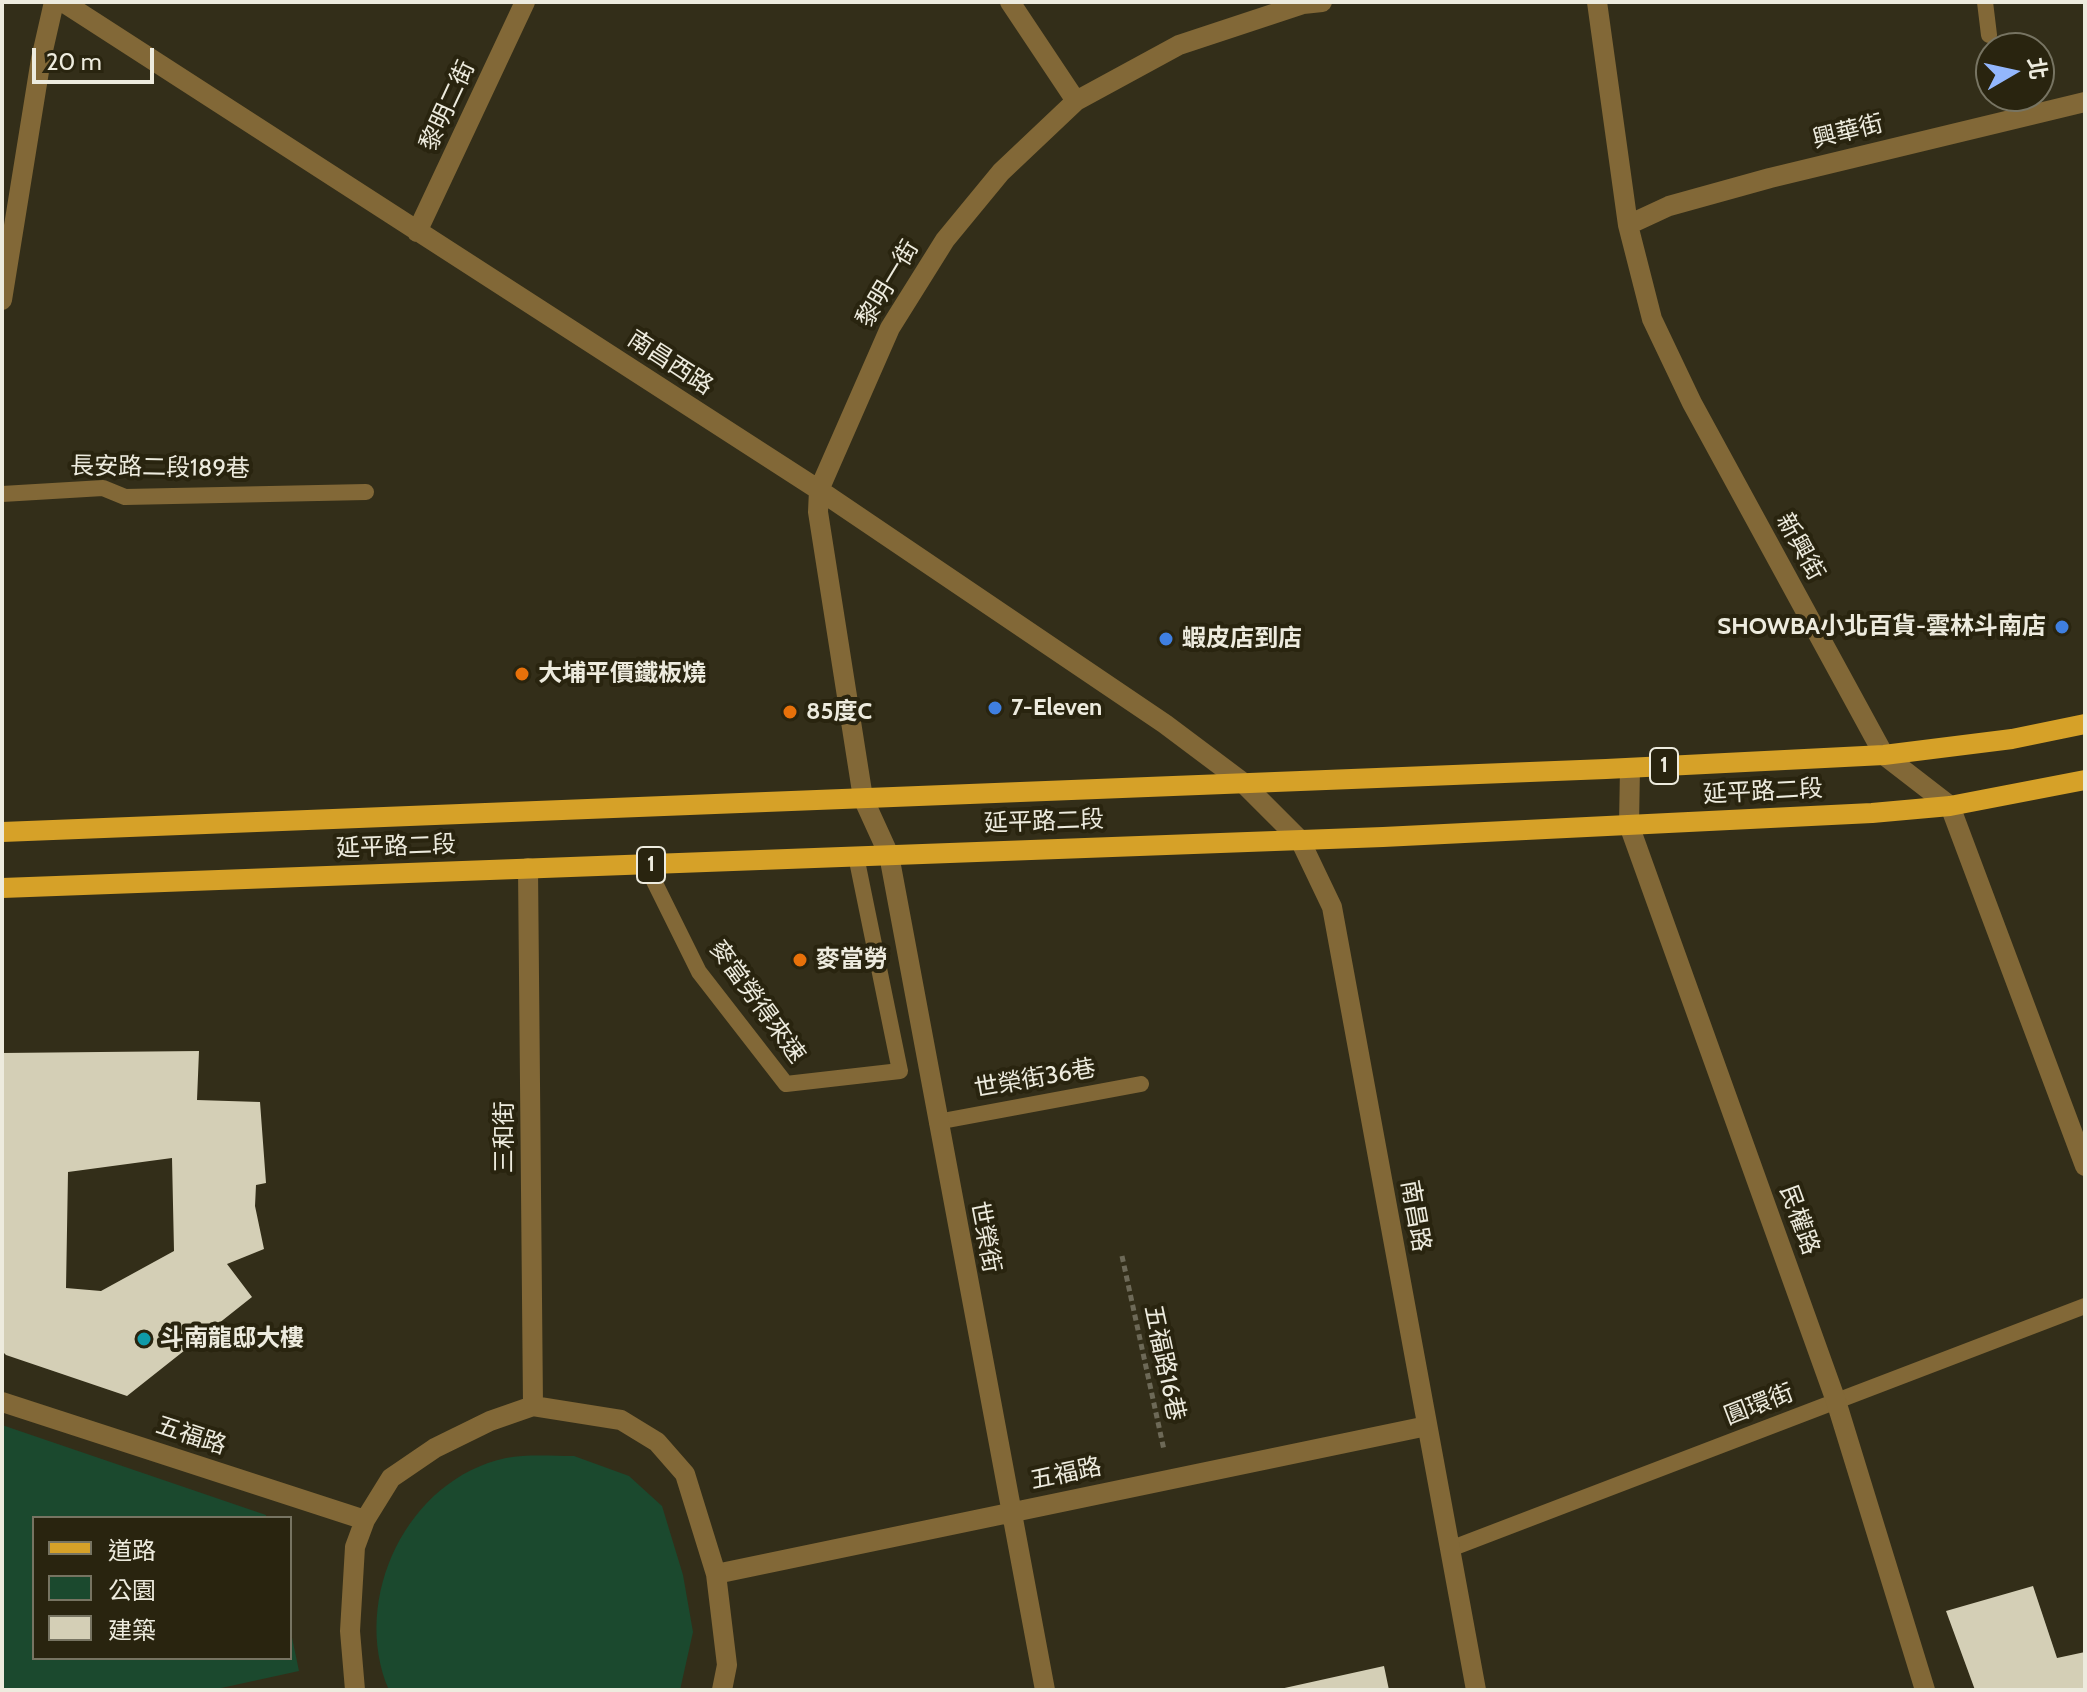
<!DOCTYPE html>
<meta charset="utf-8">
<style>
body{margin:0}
#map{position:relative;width:2087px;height:1692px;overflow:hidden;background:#332e19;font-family:Cabin,"Noto Sans TC",sans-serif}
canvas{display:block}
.frame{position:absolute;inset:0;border:4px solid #edebde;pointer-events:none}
.legend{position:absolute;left:32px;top:1516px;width:260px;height:144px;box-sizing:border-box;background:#29240f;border:2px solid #777462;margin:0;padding:10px 14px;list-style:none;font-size:24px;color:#edebde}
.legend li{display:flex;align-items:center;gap:16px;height:40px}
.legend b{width:40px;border:2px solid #777462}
.north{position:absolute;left:1975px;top:32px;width:80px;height:80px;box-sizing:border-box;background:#29240f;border:2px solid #777462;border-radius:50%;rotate:81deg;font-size:22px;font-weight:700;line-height:32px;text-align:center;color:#edebde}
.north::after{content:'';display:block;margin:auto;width:28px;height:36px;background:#93b7fd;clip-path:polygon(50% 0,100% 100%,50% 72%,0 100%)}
.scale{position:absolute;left:32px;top:48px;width:122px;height:36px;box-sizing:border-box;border:4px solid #edebde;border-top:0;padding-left:10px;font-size:24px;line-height:28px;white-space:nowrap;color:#edebde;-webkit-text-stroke:6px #29240f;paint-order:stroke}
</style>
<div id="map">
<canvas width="2087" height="1692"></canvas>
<div class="frame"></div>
<ul class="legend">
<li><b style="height:10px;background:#d6a128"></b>道路</li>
<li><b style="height:22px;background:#1b492e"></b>公園</li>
<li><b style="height:22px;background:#d4cfb6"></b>建築</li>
</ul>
<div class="north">北</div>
<div class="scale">20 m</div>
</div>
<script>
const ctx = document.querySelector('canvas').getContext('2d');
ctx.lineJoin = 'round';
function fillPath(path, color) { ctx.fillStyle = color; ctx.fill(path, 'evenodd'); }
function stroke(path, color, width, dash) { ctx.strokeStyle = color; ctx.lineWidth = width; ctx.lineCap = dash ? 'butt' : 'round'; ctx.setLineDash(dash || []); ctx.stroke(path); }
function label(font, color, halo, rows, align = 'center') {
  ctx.font = font + ' Cabin,"Noto Sans TC",sans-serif'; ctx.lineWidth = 8; ctx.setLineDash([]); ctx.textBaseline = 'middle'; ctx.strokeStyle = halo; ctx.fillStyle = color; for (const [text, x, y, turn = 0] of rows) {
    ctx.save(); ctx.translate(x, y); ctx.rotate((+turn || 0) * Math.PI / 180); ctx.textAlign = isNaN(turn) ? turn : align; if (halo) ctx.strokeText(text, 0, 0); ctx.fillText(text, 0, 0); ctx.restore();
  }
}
const green = new Path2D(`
 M2,1425L266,1515V1518H34V1658H290V1628L299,1671L212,1690H2Z
 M574,1456L629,1476L662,1506L683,1575L693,1632L680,1690H389C350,1599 407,1479 506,1458C527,1454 552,1456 574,1456Z`);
const building = new Path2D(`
 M199,1051L197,1100L260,1102L266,1183L256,1185L255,1206L264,1249L227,1264L252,1297L127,1396L6,1355L2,1351V1053ZM172,1158L174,1251L101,1291L66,1288L68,1172Z
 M2033,1586L2057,1658L2085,1652V1690H1975L1946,1611Z
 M1384,1666L1389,1690H1280V1689Z`);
const path = new Path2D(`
 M1122,1256L1164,1450`);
const lane = new Path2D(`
 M1985,2L1989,35
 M2,494L103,488L125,497L366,492
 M646,865L699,972L786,1084L900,1071L856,856
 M937,1122L1141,1084
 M1450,1549L2085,1306`);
const street = new Path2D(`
 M63,2L819,490L1165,724L1241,781L1300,840L1332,907L1476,1690
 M1010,2L1076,101
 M1597,2L1628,225L1652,319L1692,403L1884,755L1950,806L2085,1166
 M1628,225L1669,206L1770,178L2085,102
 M417,232L525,2
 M2,300L41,59L54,2
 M1630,768L1629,825L1836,1401L1925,1690
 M528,868L533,1406
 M2,1402L365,1520
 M716,1574L1427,1426
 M355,1690L350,1631L355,1547L365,1520L391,1478L435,1448L490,1421L533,1406L621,1420L657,1442L685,1474L716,1574L727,1665L722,1690
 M1045,1690L889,855L863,798L818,512L819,490L890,328L945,240L1001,172L1076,101L1179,45L1303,4L1322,2`);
const primary = new Path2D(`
 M2,832L1606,769L1884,755L2012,739L2085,724
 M2,888L1383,837L1872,813L1950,806L2085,780`);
const markers = [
 [2062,627,8,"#3f7fe0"],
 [1166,639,8,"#3f7fe0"],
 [522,674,8,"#e8710a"],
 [995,708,8,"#3f7fe0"],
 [790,712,8,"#e8710a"],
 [800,960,8,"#e8710a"],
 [144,1339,8,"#0f9aa8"]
];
const shields = [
 [1664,766,28],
 [651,865,28]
];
const shieldNames = [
 ["1",1664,766],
 ["1",651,865]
];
const streetNames = [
 ["黎明二街",448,106,-65],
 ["興華街",1848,132,-14],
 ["黎明一街",888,284,-59],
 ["南昌西路",670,363,33],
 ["長安路二段189巷",160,468,1],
 ["新興街",1800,547,61],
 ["延平路二段",1763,792,-3],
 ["延平路二段",1044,822,-2],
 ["延平路二段",396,847,-2],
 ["麥當勞得來速",757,1002,54],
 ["世榮街36巷",1035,1079,-10],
 ["三和街",505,1137,-90],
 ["南昌路",1415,1216,80],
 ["民權路",1799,1220,70],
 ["世榮街",985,1237,79],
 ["五福路16巷",1164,1363,78],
 ["圓環街",1759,1405,-21],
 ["五福路",191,1436,18],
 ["五福路",1066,1474,-12]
];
const poiNames = [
 ["SHOWBA小北百貨-雲林斗南店",2046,627,"right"],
 ["蝦皮店到店",1182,639],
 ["大埔平價鐵板燒",538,674],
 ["7-Eleven",1011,708],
 ["85度C",806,712],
 ["麥當勞",816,960],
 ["斗南龍邸大樓",160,1339]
];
fillPath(green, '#1b492e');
fillPath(building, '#d4cfb6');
stroke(path, '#6d6957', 5, [6, 4]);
stroke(lane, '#826837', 16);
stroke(street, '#826837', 20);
stroke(primary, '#d6a128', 20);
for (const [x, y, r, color] of markers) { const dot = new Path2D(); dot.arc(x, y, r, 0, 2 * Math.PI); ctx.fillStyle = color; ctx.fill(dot); stroke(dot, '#29240f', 3); }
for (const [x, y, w] of shields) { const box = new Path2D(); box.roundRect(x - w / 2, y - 18, w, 36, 6); ctx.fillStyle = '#29240f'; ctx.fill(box); stroke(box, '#edebde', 2); }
label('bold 22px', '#edebde', null, shieldNames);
label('24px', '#edebde', '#29240f', streetNames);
label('bold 24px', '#edebde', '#29240f', poiNames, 'left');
</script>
